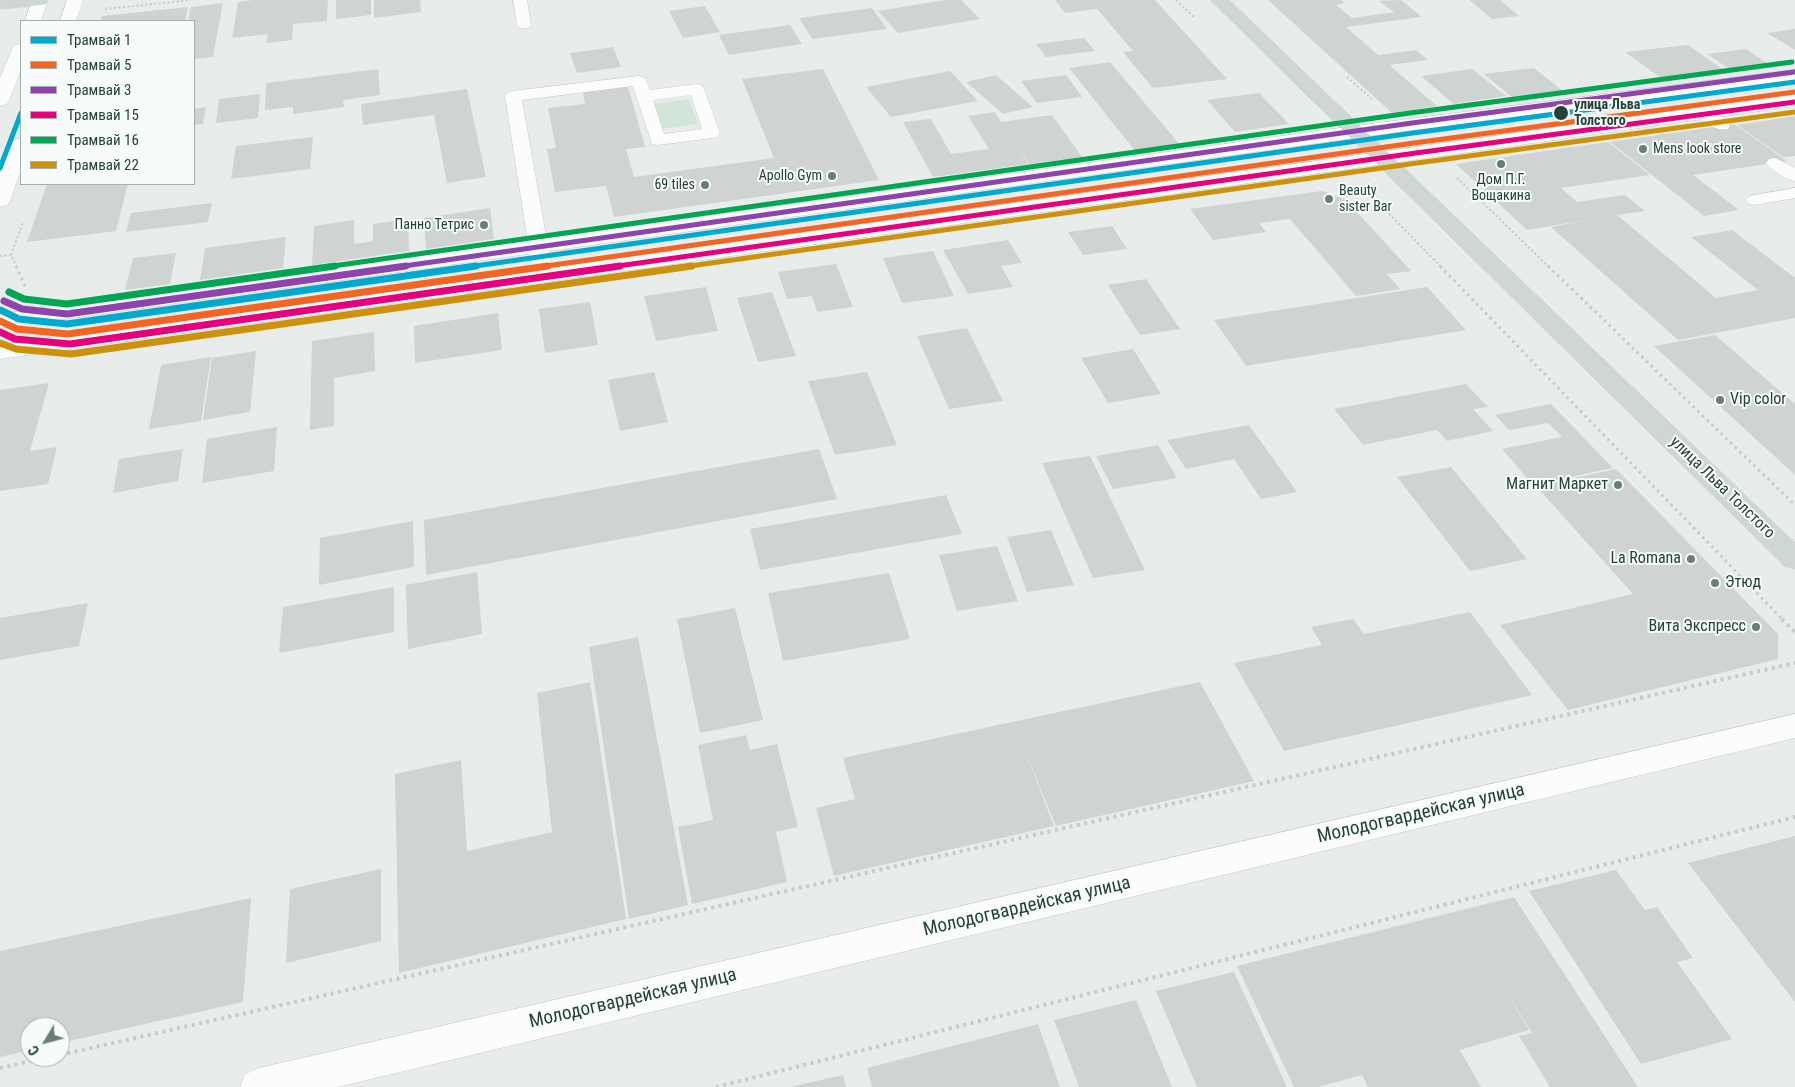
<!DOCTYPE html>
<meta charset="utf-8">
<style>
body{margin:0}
#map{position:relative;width:1795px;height:1087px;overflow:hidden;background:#e8edeb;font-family:"Roboto Condensed",sans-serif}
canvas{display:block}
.legend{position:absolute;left:20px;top:20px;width:175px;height:165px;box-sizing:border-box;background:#f7fbf9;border:1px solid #a3b1ad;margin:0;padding:6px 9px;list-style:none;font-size:15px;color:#24423a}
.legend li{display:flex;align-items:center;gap:10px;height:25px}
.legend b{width:25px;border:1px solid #a3b1ad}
.north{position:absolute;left:20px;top:1017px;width:50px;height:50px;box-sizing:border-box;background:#f7fbf9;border:1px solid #a3b1ad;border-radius:50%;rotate:233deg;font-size:14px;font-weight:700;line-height:20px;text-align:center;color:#24423a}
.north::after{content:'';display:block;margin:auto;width:18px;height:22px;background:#697e78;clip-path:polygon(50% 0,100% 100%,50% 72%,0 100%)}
</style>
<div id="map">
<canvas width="1795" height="1087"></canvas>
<ul class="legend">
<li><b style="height:6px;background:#00a9ce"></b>Трамвай 1</li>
<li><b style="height:6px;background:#f26522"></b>Трамвай 5</li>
<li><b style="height:6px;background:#8e44ad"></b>Трамвай 3</li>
<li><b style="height:6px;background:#e5007d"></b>Трамвай 15</li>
<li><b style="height:6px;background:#00a651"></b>Трамвай 16</li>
<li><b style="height:6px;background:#cd920c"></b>Трамвай 22</li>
</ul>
<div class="north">С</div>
</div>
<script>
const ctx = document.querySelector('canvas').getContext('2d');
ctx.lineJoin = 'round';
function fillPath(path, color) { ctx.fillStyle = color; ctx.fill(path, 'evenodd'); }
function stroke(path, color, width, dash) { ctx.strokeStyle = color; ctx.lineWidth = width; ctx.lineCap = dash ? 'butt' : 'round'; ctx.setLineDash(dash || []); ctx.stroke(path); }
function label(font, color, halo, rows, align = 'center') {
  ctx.font = font + ' "Roboto Condensed",sans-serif'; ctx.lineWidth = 4; ctx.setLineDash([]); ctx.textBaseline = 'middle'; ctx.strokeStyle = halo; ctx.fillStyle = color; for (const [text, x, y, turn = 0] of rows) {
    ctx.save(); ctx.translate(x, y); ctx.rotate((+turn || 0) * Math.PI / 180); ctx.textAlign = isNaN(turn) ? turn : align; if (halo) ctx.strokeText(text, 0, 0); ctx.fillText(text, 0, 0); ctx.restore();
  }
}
const green = new Path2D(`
 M689,99L698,124L661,129L653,104Z`);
const building = new Path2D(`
 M253,0H328L327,21L293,24L292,40L267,43L268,34L232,38L238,2Z
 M336,0H371V15L336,19Z
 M374,0H420L421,12L374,18Z
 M945,0H961L980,19L898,33L878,11Z
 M1055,0H1155L1227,79L1153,88L1123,52L1133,51L1097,9L1065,13Z
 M1268,0H1341L1345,3L1336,5L1352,18L1394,12L1379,1L1401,0L1422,17L1346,27L1378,55L1416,50L1428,60L1389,65L1437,106L1392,113Z
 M1469,0H1500L1519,16L1492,19Z
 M223,3L213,57L194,59V21H188L191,7Z
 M705,6L720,32L683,38L669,11Z
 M188,7L185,21H100L102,16Z
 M872,8L887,29L812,39L799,18Z
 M790,25L802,44L729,55L719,35Z
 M1795,29V50L1767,33Z
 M1084,38L1095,51L1046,57L1036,44Z
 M1688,45L1728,73L1665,81L1625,52Z
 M613,47L621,67L577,73L570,53Z
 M1746,49L1773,67L1734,72L1707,54Z
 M1110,62L1181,146L1136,152L1069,68Z
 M1534,68L1564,92L1514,99L1484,74Z
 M378,69L380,95L343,100L344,107L293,114V107L265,110L266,83Z
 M823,69L879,180L614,217L606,186L555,192L547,149L556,148L548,108L585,104L582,88L627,83L645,147L626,149L634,177L774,158L742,79Z
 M1472,69L1506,96L1454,104L1421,76Z
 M950,71L978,101L891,117L866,87Z
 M996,75L1033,107L1003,114L966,82Z
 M1066,75L1082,97L1037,103L1021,81Z
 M467,89L486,177L447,183L434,115L363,125L361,104Z
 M1259,93L1289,124L1235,132L1207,100Z
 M260,94L258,118L216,123L219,99Z
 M206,107L203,124L194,125V109Z
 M995,112L1001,122L1052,115L1082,157L1029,164L1016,145L1028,164L933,177L903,122L931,119L951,154L989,149L968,116Z
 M1795,116V156L1783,157L1737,125Z
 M1734,124L1787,161L1693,175L1739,210L1704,216L1610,142Z
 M313,137L310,169L231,179L236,146Z
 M1608,142L1650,175L1561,188L1577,202L1625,195L1645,211L1617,215L1716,298L1758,290L1691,237L1732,230L1795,278V318L1678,340L1551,227L1586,220L1527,230L1456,164Z
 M47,184H128L116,231L27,242Z
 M1322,191L1346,200L1411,271L1387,274L1400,289L1356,296L1290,219L1259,223L1266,232L1213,240L1190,209Z
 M212,203L208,222L126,232L131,213Z
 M490,208L494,239L426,249L424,218Z
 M408,219L409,251L312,265L314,226L354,220V244L373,241V224Z
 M1112,226L1127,249L1083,255L1068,232Z
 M286,237L283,268L200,280L205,248Z
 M1008,240L1022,263L1001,266L1013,287L968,294L943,250Z
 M933,251L954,296L902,303L883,258Z
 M176,253L170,284L125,290L133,258Z
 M836,264L853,307L817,312L812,296L787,299L778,272Z
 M1146,279L1180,329L1140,335L1108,285Z
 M706,287L718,331L656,341L644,296Z
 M1427,287L1466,330L1246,366L1214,320Z
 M772,292L796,356L758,362L737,298Z
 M590,302L598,345L545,353L539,309Z
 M498,313L502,350L415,363L414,326Z
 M967,328L1003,401L949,409L917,336Z
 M374,332L375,371L334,378V426L310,430L312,341Z
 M1715,335L1795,404V475L1654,346Z
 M1133,349L1161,394L1108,403L1081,358Z
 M256,351L250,412L203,420L212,358Z
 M211,357L201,421L149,429L161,365Z
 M654,372L668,422L620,431L608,380Z
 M867,372L897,445L835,455L808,381Z
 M49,383L30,451L57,447L48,484L0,491V390Z
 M1466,384L1488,407L1473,409L1493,431L1447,441L1437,430L1363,445L1334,409Z
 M1551,404L1613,468L1533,485L1502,449L1562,437L1548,423L1509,430L1495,415Z
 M1249,425L1297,492L1261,499L1234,459L1186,469L1167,440Z
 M277,427L274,471L202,483L207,439Z
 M1158,445L1177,478L1113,489L1096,456Z
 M183,449L178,481L113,493L119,459Z
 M819,449L837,499L426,575L424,520Z
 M1090,456L1145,570L1093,578L1042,463Z
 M1451,467L1527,559L1470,571L1397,477Z
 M1616,469L1778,634V659L1568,710L1500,625L1633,594L1536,486Z
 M946,495L962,534L760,570L750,529Z
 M413,521L414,567L319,585L320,538Z
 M1051,530L1074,585L1027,592L1007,537Z
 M997,546L1018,601L957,611L939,555Z
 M477,572L482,634L408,649L406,585Z
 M889,573L910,639L783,661L768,593Z
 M394,587V632L279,653L283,607Z
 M88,603L79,646L0,660V618Z
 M735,608L763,720L700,733L677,619Z
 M1470,612L1532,695L1284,751L1234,663L1322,645L1311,627L1353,619L1364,634Z
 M638,637L688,905L629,919L589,647Z
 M590,682L626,919L399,973L395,774L461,760L467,851L552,832L537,693Z
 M1200,682L1254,781L1056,826L1025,751L1054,826L834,876L816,808L855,799L843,758Z
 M746,735L750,750L777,744L798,827L776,832L787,882L692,904L678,827L713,820L698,745Z
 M1795,836V1002L1688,863Z
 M381,869V941L286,963L290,889Z
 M1616,870L1645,910L1657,907L1693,958L1677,962L1732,1039L1641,1064L1529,891Z
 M1514,897L1638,1087H1550L1519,1036L1532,1033L1499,980L1529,1030L1460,1050L1481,1087H1368L1362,1075L1318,1087H1294L1237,966Z
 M251,898L243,1002L60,1043V1027H30V1050L0,1057V951Z
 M1234,972L1287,1087H1197L1156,991Z
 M1136,1000L1172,1087H1079L1054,1020Z
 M1038,1024L1060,1087H872L867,1068Z
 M843,1075L846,1087H794V1086Z`);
const pathFar2 = new Path2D(`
 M1176,0L1194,17
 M105,9L191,0
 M1347,77L1372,99
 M1457,178L1549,267
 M1367,191L1441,267
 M0,256L11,255
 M17,267L11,255L23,222`);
const pathFar1 = new Path2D(`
 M16,266L26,288
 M1440,266L1783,620
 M1548,266L1795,505`);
const path = new Path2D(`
 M1782,619L1795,632
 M60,1055L1795,663
 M0,1068L49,1057
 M716,1087L1795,817`);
const lane = new Path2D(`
 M513,0H527L531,25L529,28H519L517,25Z
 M639,76L645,78L650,90L697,84L703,86L720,133L718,137L712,138L658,145L652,144L633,86L522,100L553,275L550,279L543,281L536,279L533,275L505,96L507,93L513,91ZM691,95L702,129L664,134L653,100Z
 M1704,108C1713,110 1725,118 1730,126L1728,129C1716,132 1702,122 1696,113L1698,110Z
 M1775,158L1795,168V181C1785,179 1772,171 1766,163L1769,159Z
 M1795,188V198L1755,205L1749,204L1746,200L1749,196Z`);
const street = new Path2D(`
 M1795,714V738L338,1087H240L245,1074L259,1068Z`);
const secondary = new Path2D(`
 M32,0H48L41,21H25Z
 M67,0H83L76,21H60Z
 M21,44V70L9,100L7,104L0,106V78L12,49L15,45Z
 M1795,70V80L1354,138L0,328V314L1354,126Z
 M1795,94V106L0,359V345Z
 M21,138V170L10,201L7,205L0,207V174L11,144L14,140Z`);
const primary = new Path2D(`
 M0,0H48L46,4L40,5L0,9Z
 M1211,0H1229L1795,543V569L1785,566Z`);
const tram1Far1 = new Path2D(`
 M0,168L21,113
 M468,267L1413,133L1795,82`);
const tram1 = new Path2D(`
 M0,310L19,319L67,324L476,266`);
const tram2Far1 = new Path2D(`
 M539,267L1414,143L1795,92`);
const tram2 = new Path2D(`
 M0,321L17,329L68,334L548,266`);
const tram3Far1 = new Path2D(`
 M397,267L1412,123L1794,72`);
const tram3 = new Path2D(`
 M4,301L22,309L67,314L406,266`);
const tram4Far1 = new Path2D(`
 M611,267L1416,153L1795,102`);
const tram4 = new Path2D(`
 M0,332L15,339L70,344L620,266`);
const tram5Far1 = new Path2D(`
 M326,267L1410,113L1792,62`);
const tram5 = new Path2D(`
 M9,292L24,299L67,304L335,266`);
const tram6Far1 = new Path2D(`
 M683,267L1417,163L1795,112`);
const tram6 = new Path2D(`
 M0,343L16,349L71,354L692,266`);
const markers = [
 [1561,113,8,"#24423a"],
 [1643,149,5,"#697e78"],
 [1501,164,5,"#697e78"],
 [832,176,5,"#697e78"],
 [705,185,5,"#697e78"],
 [1329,199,5,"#697e78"],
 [484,225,5,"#697e78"],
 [1720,400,5,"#697e78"],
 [1618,485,5,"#697e78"],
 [1691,559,5,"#697e78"],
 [1715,583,5,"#697e78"],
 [1756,627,5,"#697e78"]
];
const farStopnames = [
 ["улица Льва",1574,105],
 ["Толстого",1574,121]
];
const farPoinames = [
 ["Mens look store",1653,149,"left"],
 ["Apollo Gym",822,176],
 ["Дом П.Г.",1501,180,"center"],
 ["Вощакина",1501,196,"center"],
 ["69 tiles",695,185],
 ["Beauty",1339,191,"left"],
 ["sister Bar",1339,207,"left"],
 ["Панно Тетрис",474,225]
];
const poiNames = [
 ["Vip color",1730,400,"left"],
 ["Магнит Маркет",1608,485],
 ["La Romana",1681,559],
 ["Этюд",1725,583,"left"],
 ["Вита Экспресс",1746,627]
];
const streetNames = [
 ["улица Льва Толстого",1722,488,44]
];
const nearStreetnames = [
 ["Молодогвардейская улица",1421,814,-13],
 ["Молодогвардейская улица",1027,907,-13],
 ["Молодогвардейская улица",633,999,-13]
];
fillPath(green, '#d1e6d8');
fillPath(building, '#cfd4d2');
stroke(lane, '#c5cac8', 1);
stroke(street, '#c5cac8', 1);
stroke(secondary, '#c3cbc8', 1);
stroke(primary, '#c3ccc9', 1);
stroke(pathFar2, '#c3ccca', 2, [2, 2.5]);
stroke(pathFar1, '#c3ccca', 3, [2.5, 4]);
stroke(path, '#c3ccca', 4, [3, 4.5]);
fillPath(lane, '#fcfcfc');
fillPath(street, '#fcfcfc');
fillPath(secondary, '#fcfcfc');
fillPath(primary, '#cfd7d5');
stroke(tram1Far1, '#00a9ce', 5);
stroke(tram1, '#00a9ce', 7);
stroke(tram2Far1, '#f26522', 5);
stroke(tram2, '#f26522', 7);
stroke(tram3Far1, '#8e44ad', 5);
stroke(tram3, '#8e44ad', 7);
stroke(tram4Far1, '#e5007d', 5);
stroke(tram4, '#e5007d', 7);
stroke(tram5Far1, '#00a651', 5);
stroke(tram5, '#00a651', 7);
stroke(tram6Far1, '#cd920c', 5);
stroke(tram6, '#cd920c', 7);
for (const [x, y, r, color] of markers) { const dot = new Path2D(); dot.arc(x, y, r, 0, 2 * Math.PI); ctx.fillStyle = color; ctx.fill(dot); stroke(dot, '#f7fbf9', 2); }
label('bold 14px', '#24423a', '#f7fbf9', farStopnames, 'left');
label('14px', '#24423a', '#f7fbf9', farPoinames, 'right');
label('16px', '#24423a', '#f7fbf9', poiNames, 'right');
label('16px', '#24423a', '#f7fbf9', streetNames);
label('19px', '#24423a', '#f7fbf9', nearStreetnames);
</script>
